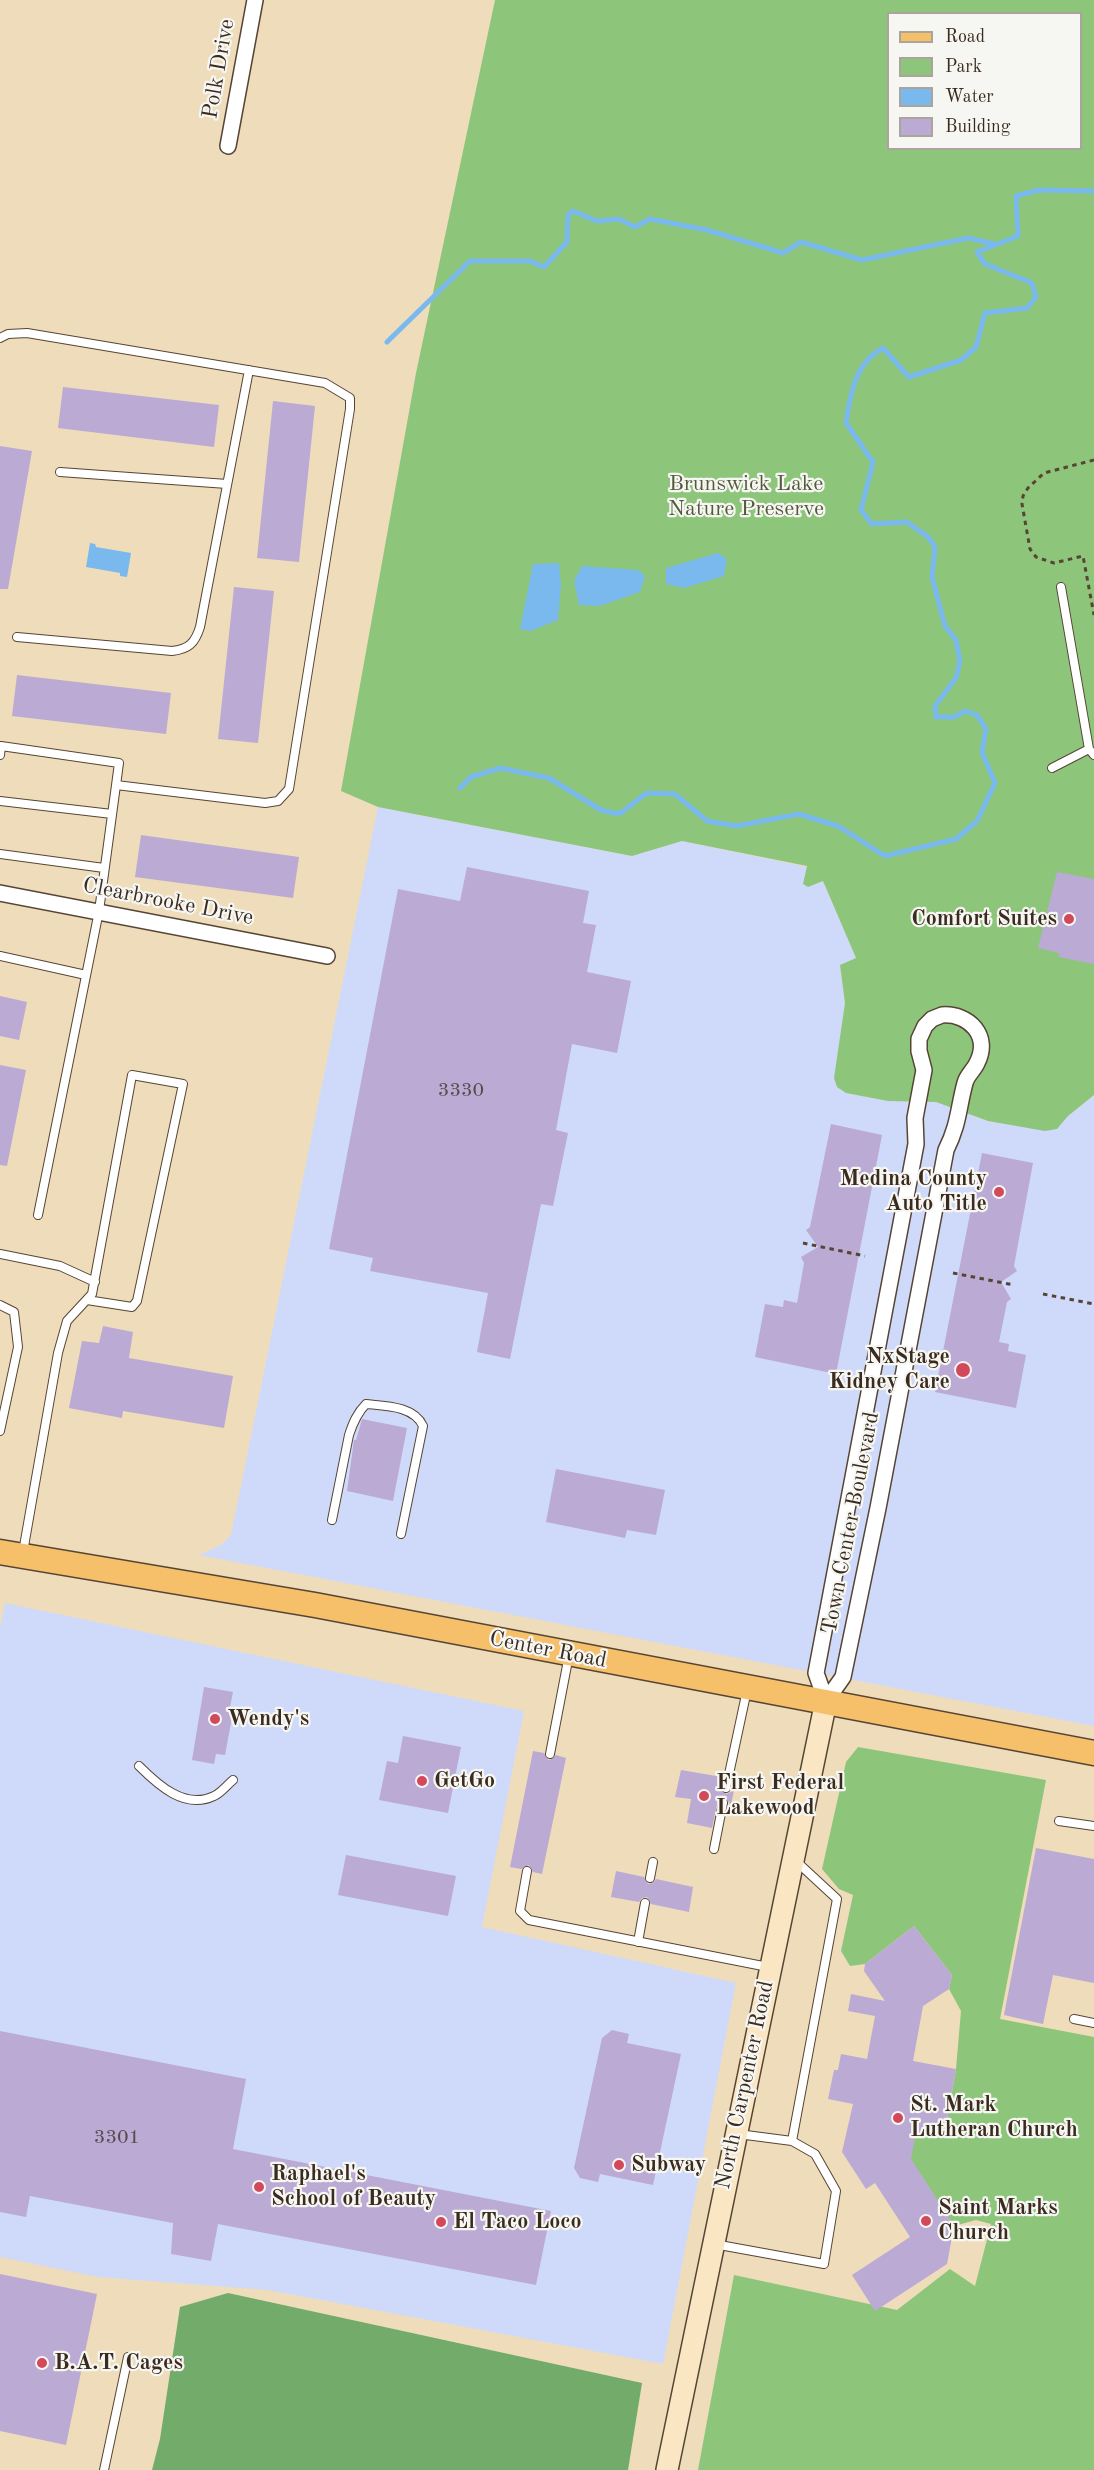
<!DOCTYPE html>
<style>
body{margin:0}
#map{position:relative;width:1094px;height:2470px;overflow:hidden;background:#eedcba;font-family:"Old Standard TT",serif}
canvas{display:block}
.legend{position:absolute;left:887px;top:12px;width:195px;height:138px;box-sizing:border-box;background:#f6f6f2;border:2px solid #aba49d;margin:0;padding:8px 10px;list-style:none;font-size:18px;color:#3b2a1e}
.legend li{display:flex;align-items:center;gap:12px;height:30px}
.legend b{width:30px;border:2px solid #aba49d}
</style>
<div id="map">
<canvas width="1094" height="2470"></canvas>
<ul class="legend">
<li><b style="height:8px;background:#f6c06b"></b>Road</li>
<li><b style="height:16px;background:#8dc67a"></b>Park</li>
<li><b style="height:16px;background:#79b9ee"></b>Water</li>
<li><b style="height:16px;background:#baaad4"></b>Building</li>
</ul>
</div>
<script>
const ctx = document.querySelector('canvas').getContext('2d');
ctx.lineJoin = 'round';
function fillPath(path, color) { ctx.fillStyle = color; ctx.fill(path, 'evenodd'); }
function stroke(path, color, width, dash) { ctx.strokeStyle = color; ctx.lineWidth = width; ctx.lineCap = dash ? 'butt' : 'round'; ctx.setLineDash(dash || []); ctx.stroke(path); }
function label(font, color, halo, rows, align = 'center') {
  ctx.font = font + ' "Old Standard TT",serif'; ctx.lineWidth = 4.5; ctx.setLineDash([]); ctx.textBaseline = 'middle'; ctx.strokeStyle = halo; ctx.fillStyle = color; for (const [text, x, y, turn = 0] of rows) {
    ctx.save(); ctx.translate(x, y); ctx.rotate((+turn || 0) * Math.PI / 180); ctx.textAlign = isNaN(turn) ? turn : align; if (halo) ctx.strokeText(text, 0, 0); ctx.fillText(text, 0, 0); ctx.restore();
  }
}
const built = new Path2D(`
 M378,807L632,856L682,841L807,867L823,881L856,958L840,965L845,1003L841,1036L846,1093L888,1101L936,1102L988,1121L1057,1128L1068,1116L1094,1095V1726L199,1555L221,1545L231,1535Z
 M5,1603L524,1711L482,1927L736,1983L663,2364L268,2290L98,2277L0,2257V1627Z`);
const green = new Path2D(`
 M495,0H1094V1095L1068,1116L1057,1129L1045,1131L988,1121L936,1102L888,1101L846,1093L837,1087L834,1078L845,1003L840,965L856,958L823,881L808,887L803,884L807,866L682,841L632,856L378,807L341,791L416,373ZM888,14H1080V148H888Z
 M858,1747L1046,1780L1000,2019L1094,2037V2470H698L734,2275L897,2310L950,2269L975,2286L991,2224L976,2220L954,2226L900,2143L916,2132L944,2137L956,2069L961,2011L949,1989L952,1975L914,1926L865,1964L850,1966L841,1951L853,1895L839,1889L822,1869L846,1762Z`);
const forest = new Path2D(`
 M228,2293L642,2383L628,2470H152L160,2439L180,2307Z`);
const water = new Path2D(`
 M90,543L95,544L96,547L131,553L127,577L120,576V573L86,567Z
 M718,553L727,559L724,576L684,588L666,584V568Z
 M559,563L561,586L558,620L531,631L520,629L533,564Z
 M582,566L638,570L645,576L640,592L600,606L579,605L574,581Z`);
const stream = new Path2D(`
 M387,342L470,261H530L544,267L567,242L568,215L573,211L597,221L619,219L635,227L650,219L707,230L783,253L801,242L862,260L968,238L995,244
 M460,788L471,777L500,768L549,778L601,810L619,814L647,793L675,794L707,821L737,826L799,814L838,826L885,856L956,839L977,821L995,783L982,752L986,729L977,715L965,711L954,717H936L935,706L956,678L960,661L956,640L945,626L932,577L935,547L928,537L907,522L872,524L861,510L873,462L846,423C850,394 855,363 883,348L909,377L961,360L976,347L985,313L1027,308L1036,297L1032,283L985,264L977,252L1018,236L1016,196L1039,190L1094,191`);
const building = new Path2D(`
 M63,387L219,405L214,447L58,428Z
 M273,401L315,406L299,562L257,558Z
 M0,446L32,451L8,589H0Z
 M234,587L274,591L258,743L218,739Z
 M17,675L171,693L166,734L12,716Z
 M141,835L299,857L293,898L135,877Z
 M467,867L589,891L583,923L596,925L587,972L631,981L617,1053L572,1044L556,1130L568,1133L553,1206L541,1204L510,1359L477,1352L488,1293L370,1271L373,1258L329,1249L398,889L460,901Z
 M1057,872L1094,879V964L1059,957V953L1038,948Z
 M0,996L27,1002L19,1040L0,1036Z
 M0,1065L26,1070L7,1166L0,1165Z
 M831,1124L882,1135L836,1374L755,1357L765,1304L783,1307L784,1300L797,1303L804,1263L801,1257L818,1247L806,1230L810,1227Z
 M982,1153L1033,1163L1014,1266L1017,1271L1001,1282L1011,1299L1007,1302L999,1342L1009,1344L1008,1351L1026,1355L1016,1408L935,1392Z
 M103,1326L133,1332L129,1358L233,1376L224,1428L123,1411L122,1418L69,1408L82,1341L99,1343Z
 M362,1419L407,1428L393,1501L347,1491L354,1440H356Z
 M556,1469L665,1490L656,1535L627,1530L625,1538L546,1522Z
 M204,1687L233,1692L229,1712H233L225,1755L216,1754L214,1764L192,1760Z
 M403,1736L461,1747L448,1813L379,1800L387,1761L398,1763Z
 M533,1751L544,1753L548,1760L552,1759L556,1755L566,1758L542,1874L533,1872L529,1865L521,1869L510,1867Z
 M681,1770L722,1777V1792L727,1794L734,1790L731,1805L725,1797L718,1800L712,1828L687,1823L691,1799L675,1797Z
 M1036,1848L1094,1859V1983L1053,1975L1043,2024L1004,2015Z
 M346,1855L456,1876L448,1916L338,1895Z
 M616,1871L644,1877L648,1884L653,1883L656,1879L693,1887L689,1912L651,1904L647,1897L642,1898L639,1902L611,1897Z
 M914,1926L952,1975L949,1989L923,2006L913,2061L956,2069L944,2137L916,2132L911,2159L954,2226L947,2264L875,2311L852,2275L910,2237L875,2183L866,2189L842,2152L853,2104L828,2099L834,2070H838L841,2054L867,2059L875,2016L848,2011L851,1994L885,2001L864,1971L865,1964Z
 M612,2030L629,2034L627,2043L681,2054L653,2185L600,2174L598,2182L580,2178L574,2168L602,2038Z
 M0,2031L246,2079L233,2149L551,2211L536,2285L218,2224L211,2261L171,2254L173,2223L30,2196L26,2217L0,2212Z
 M0,2274L97,2294L66,2445L0,2431Z`);
const path = new Path2D(`
 M1094,460L1044,473L1028,488L1023,496L1022,504L1030,549L1036,557L1054,563L1083,556L1094,615
 M803,1243L865,1256
 M953,1273L1014,1285
 M1043,1294L1094,1304`);
const lane = new Path2D(`
 M0,338L8,334L27,333L325,383L350,398V409L289,789L278,801L265,803L116,785
 M60,472L227,484
 M1061,587L1089,749L1094,755
 M17,637L172,651C189,649 195,643 200,627L249,370
 M0,755L1,746L119,763L99,911L38,1215
 M1052,768L1089,749
 M0,801L112,814
 M0,854L104,868
 M0,956L86,975
 M0,1254L60,1266L95,1282
 M0,1305L14,1312L18,1347L0,1431
 M332,1520L349,1435C353,1423 357,1413 366,1404C386,1406 414,1406 423,1426L401,1534
 M23,1552L58,1353L67,1321L92,1294L132,1075L183,1084L137,1301L132,1307L87,1300
 M550,1754L569,1655
 M139,1766C158,1785 185,1810 214,1796C221,1793 227,1785 233,1780
 M726,1788L747,1690
 M1059,1821L1094,1826
 M714,1849L723,1803
 M527,1871L520,1911L529,1920L768,1967
 M650,1878L653,1862
 M638,1942L645,1903
 M1074,2019L1094,2023
 M792,2141L837,1899L797,1862
 M714,2244L824,2264L836,2191L815,2154L792,2141L738,2134
 M104,2470L128,2357`);
const street = new Path2D(`
 M228,146L255,0
 M0,893L327,956
 M942,1015C969,1013 991,1036 977,1063C974,1070 967,1075 965,1083C958,1109 959,1124 946,1150L878,1508L843,1677L826,1701L816,1673L916,1144L915,1118L924,1070L919,1051V1039L925,1026L932,1019Z`);
const secondary = new Path2D(`
 M667,2470L826,1701`);
const primary = new Path2D(`
 M0,1552L315,1605L1094,1753`);
const markers = [
 [1069,919,6,"#d1495b"],
 [999,1192,6,"#d1495b"],
 [963,1370,8,"#d1495b"],
 [215,1719,6,"#d1495b"],
 [422,1781,6,"#d1495b"],
 [704,1796,6,"#d1495b"],
 [898,2118,6,"#d1495b"],
 [619,2165,6,"#d1495b"],
 [259,2187,6,"#d1495b"],
 [926,2221,6,"#d1495b"],
 [441,2222,6,"#d1495b"],
 [42,2363,6,"#d1495b"]
];
const numberNames = [
 ["3330",461,1091],
 ["3301",117,2138]
];
const streetNames = [
 ["Polk Drive",219,69,-80],
 ["Clearbrooke Drive",168,902,11],
 ["Town Center Boulevard",851,1523,-79],
 ["Center Road",548,1650,11],
 ["North Carpenter Road",745,2085,-78]
];
const parkNames = [
 ["Brunswick Lake",746,484],
 ["Nature Preserve",746,509]
];
const poiNames = [
 ["Comfort Suites",1057,919,"right"],
 ["Medina County",987,1179,"right"],
 ["Auto Title",987,1204,"right"],
 ["NxStage",950,1357,"right"],
 ["Kidney Care",950,1382,"right"],
 ["Wendy's",227,1719],
 ["GetGo",434,1781],
 ["First Federal",716,1783],
 ["Lakewood",716,1808],
 ["St. Mark",910,2105],
 ["Lutheran Church",910,2130],
 ["Subway",631,2165],
 ["Raphael's",271,2174],
 ["School of Beauty",271,2199],
 ["Saint Marks",938,2208],
 ["Church",938,2233],
 ["El Taco Loco",453,2222],
 ["B.A.T. Cages",54,2363]
];
fillPath(built, '#cfdafa');
fillPath(green, '#8dc67a');
fillPath(forest, '#72ab6a');
fillPath(water, '#79b9ee');
stroke(stream, '#79b9ee', 5);
fillPath(building, '#baaad4');
stroke(lane, '#564535', 10);
stroke(street, '#564535', 18);
stroke(secondary, '#564535', 24);
stroke(primary, '#564535', 27);
stroke(path, '#564535', 3, [4.5, 4.5]);
stroke(lane, '#fff', 8);
stroke(street, '#fff', 15);
stroke(secondary, '#fbe6c4', 21);
stroke(primary, '#f6c06b', 24);
for (const [x, y, r, color] of markers) { const dot = new Path2D(); dot.arc(x, y, r, 0, 2 * Math.PI); ctx.fillStyle = color; ctx.fill(dot); stroke(dot, '#f6f6f2', 2); }
label('20px', '#5b4a4c', null, numberNames);
label('22px', '#3b2a1e', '#f6f6f2', streetNames);
label('22px', '#54593a', '#f6f6f2', parkNames);
label('bold 22px', '#3b2a1e', '#f6f6f2', poiNames, 'left');
</script>
